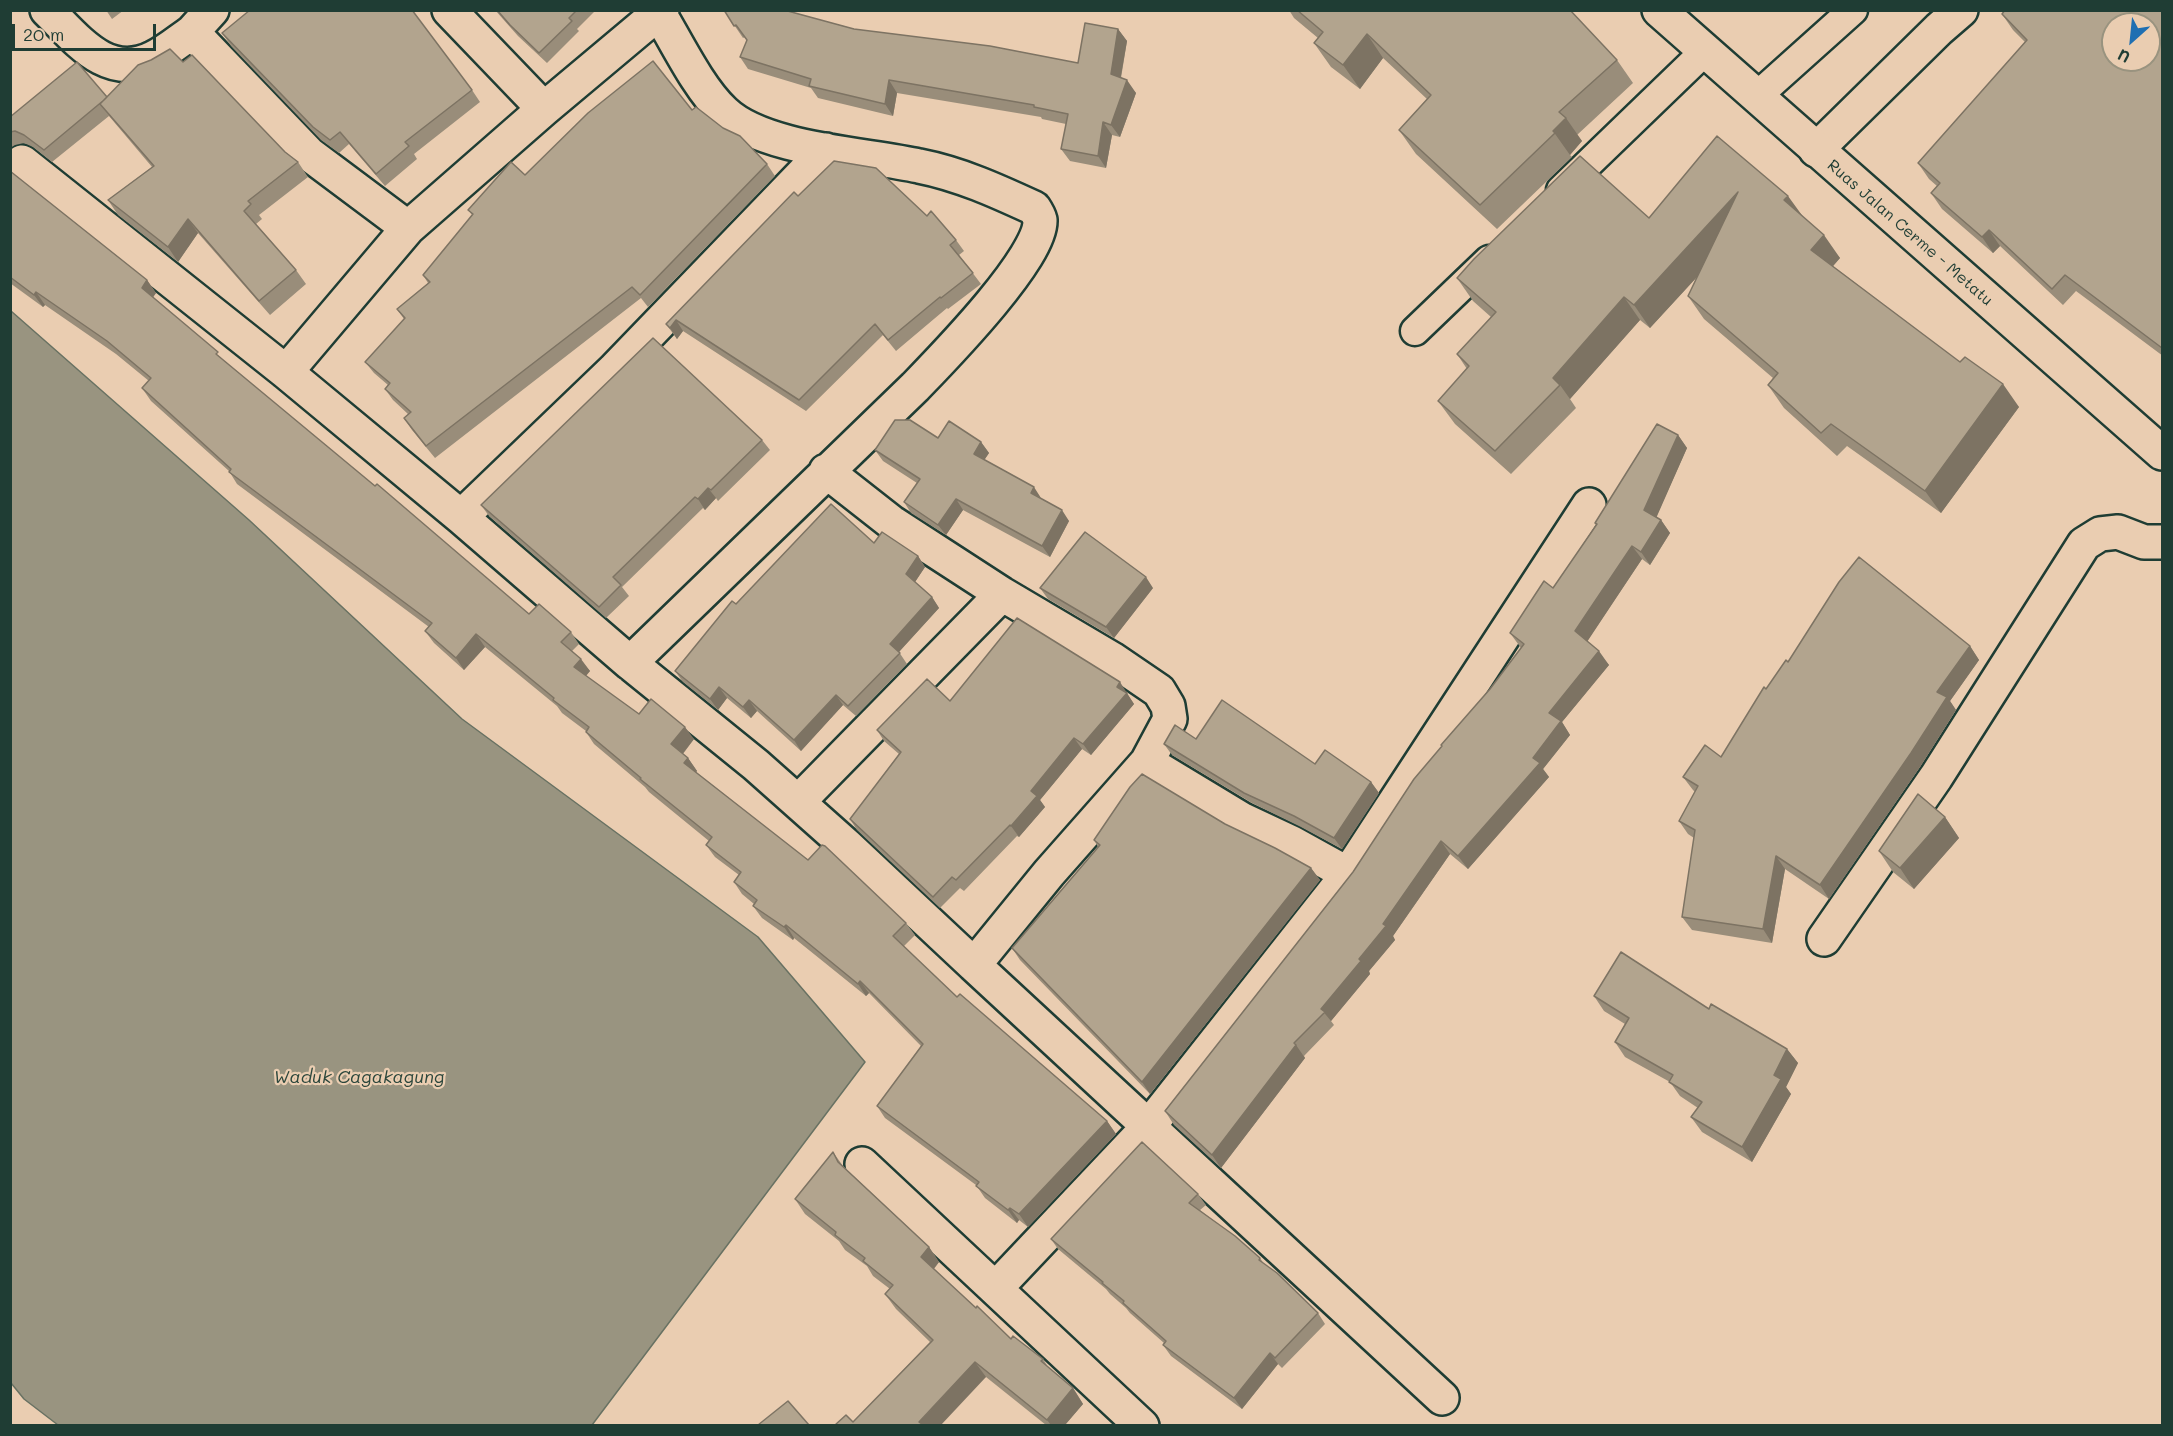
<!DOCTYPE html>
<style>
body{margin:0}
#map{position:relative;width:2173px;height:1436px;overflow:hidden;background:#eacdb1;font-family:Mali,sans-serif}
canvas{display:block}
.frame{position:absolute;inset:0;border:12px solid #1f3d34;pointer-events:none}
.north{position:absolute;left:2101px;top:12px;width:60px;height:60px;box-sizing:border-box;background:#eacdb1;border:2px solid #99937f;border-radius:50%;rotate:207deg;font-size:16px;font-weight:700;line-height:24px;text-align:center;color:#1f3d34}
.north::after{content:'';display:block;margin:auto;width:21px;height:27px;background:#1f6fb2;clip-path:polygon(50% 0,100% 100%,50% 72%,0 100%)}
.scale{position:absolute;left:12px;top:24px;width:144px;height:27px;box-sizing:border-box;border:3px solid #1f3d34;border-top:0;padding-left:8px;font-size:18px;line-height:21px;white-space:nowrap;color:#1f3d34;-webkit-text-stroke:4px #eacdb1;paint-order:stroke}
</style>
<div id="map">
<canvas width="2173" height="1436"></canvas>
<div class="frame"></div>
<div class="north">U</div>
<div class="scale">20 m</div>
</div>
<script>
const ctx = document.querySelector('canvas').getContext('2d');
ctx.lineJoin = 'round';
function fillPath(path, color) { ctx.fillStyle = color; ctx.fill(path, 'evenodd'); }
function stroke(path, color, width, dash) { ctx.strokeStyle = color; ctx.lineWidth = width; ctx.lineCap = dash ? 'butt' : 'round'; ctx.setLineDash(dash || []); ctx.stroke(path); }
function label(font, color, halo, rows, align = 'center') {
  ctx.font = font + ' Mali,sans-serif'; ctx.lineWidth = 4.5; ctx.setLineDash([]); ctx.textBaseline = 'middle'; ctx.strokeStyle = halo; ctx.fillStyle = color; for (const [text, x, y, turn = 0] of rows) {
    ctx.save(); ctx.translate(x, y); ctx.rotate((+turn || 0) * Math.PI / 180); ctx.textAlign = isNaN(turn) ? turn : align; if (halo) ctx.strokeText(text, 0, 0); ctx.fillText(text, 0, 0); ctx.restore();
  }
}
const water = new Path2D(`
 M11,311L249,520L462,719L758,937L865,1062L592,1425H58L24,1399L11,1383Z`);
const lane = new Path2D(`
 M1756,97L1853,10
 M1561,190L1704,52
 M1415,331L1489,260`);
const street = new Path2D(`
 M47,10C77,39 107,81 153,58C166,52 179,41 192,32L309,154L408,228
 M449,10L544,109
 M192,32L212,10
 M1816,150L1939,29L1961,10
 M22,162L286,372L461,517L630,663L756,765L846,845L974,965L1049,873L1147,762
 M286,372L408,228L544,109L662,10
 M826,471L891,522L1002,594L1112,659L1159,691L1168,706L1170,719L1147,762L1243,820L1292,843L1348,874L1589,505
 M461,517L614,370L826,150
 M630,663L915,387C942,359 1042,257 1040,220C1039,216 1036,211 1034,208C997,191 960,174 919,166C865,154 764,150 724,112C699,89 677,43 659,13
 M798,802L1002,594
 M1824,939L1936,777L2084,544L2100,534L2118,532L2144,542H2162
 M974,965L1442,1398
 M862,1164L1142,1426
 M996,1288L1149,1126L1348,874`);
const secondary = new Path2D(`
 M1659,10L2162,453`);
const wall = new Path2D(`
 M106,10H124L112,19Z
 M495,10H596L577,29L579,31L547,63L518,36Z
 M724,10H789L787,11L854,29L1078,63L1118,29L1127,41L1121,78L1136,93L1120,137L1112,135L1106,168L1070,161L1061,149L1066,124L1042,119L1041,117L897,93L893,116L818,98L811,88L748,69L740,57L747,41L745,37L743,38Z
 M1289,10H1570L1617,60L1633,83L1577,135L1582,141L1570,155L1572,157L1497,229L1416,154L1399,130L1427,99L1383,58L1360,89L1331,67L1314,43L1318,38L1294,18Z
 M2163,10V356L2076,291L2063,305L2000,246L1993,253L1942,209L1931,193L1937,186L1929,179L1918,163L2025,42L2013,30L2002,14Z
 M222,33L472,90L480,102L414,154L417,159L385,186L349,144L339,153L321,140L231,46Z
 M183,62L285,152L298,162L308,177L259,215L262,219L256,224L296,270L306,284L270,315L198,233L178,262L118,215L108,200L152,167L109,116L52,162L33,147L24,143L15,145L10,148V117L107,97Z
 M692,110L767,164L775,176L648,307L641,298L435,458L412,430L404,418L408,414L393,400L385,389L388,385L374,373L365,362L404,319L397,309L428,283L423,275L472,215L468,210L525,175Z
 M10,171L147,280L156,293L153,297L222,359L529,614L571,632L579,644L572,651L590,671L586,676L639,714L694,739L683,754L688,758L697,771L696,772L808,860L906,923L915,935L903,947L957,997L1107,1121L1116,1134L1028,1227L1019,1220L1017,1223L985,1198L976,1185L885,1118L877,1106L921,1046L869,993L866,996L794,938L793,940L762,918L753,906L754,904L742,894L734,882L739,875L715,857L706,845L709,841L649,792L645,787L594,744L586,732V731L562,713L557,706L485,647L464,670L434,643L425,631L429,627L237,484L229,471L151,401L142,388L149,381L116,354L45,305L43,307L10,283Z
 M798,196L927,216L956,240L964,251L959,255L981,284L948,309L947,308L896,351L883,335L806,411L683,331L677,339L666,324Z
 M1802,216L1840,258L1833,266L2019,407L1941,513L1847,446L1837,456L1784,408L1768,385L1773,378L1704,319L1688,296L1697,277L1650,328L1640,320L1570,399L1576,408L1511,474L1455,424L1438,401L1467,369L1457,354L1491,317L1473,301L1457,278L1649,218Z
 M1678,435L1687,448L1656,517L1661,520L1670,533L1650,565L1642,559L1587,641L1609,665L1562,722L1570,735L1543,769L1549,777L1468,869L1450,854L1393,936L1395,940L1369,971L1370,974L1331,1021L1334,1025L1304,1056L1305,1058L1221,1168L1174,1125L1165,1111L1353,872L1521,648L1510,633L1553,588L1596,525L1595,523Z
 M938,438L981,442L989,453L984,460L1041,499L1069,521L1050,557L963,510L946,535L911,513L904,502L917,483L883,461L875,450Z
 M762,440L770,450L718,501L716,498L705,510L703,508L622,587L629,596L606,618L489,516L481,505Z
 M874,543L918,556L925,567L915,582L932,597L939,608L899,652L907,664L856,716L843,705L801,751L757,711L751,718L727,698L718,710L683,682L675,671L736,604Z
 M1040,588H1153L1114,638L1048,599Z
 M1970,646L1979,660L1950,701L1956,710L1920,767L1829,899L1785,869L1772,943L1692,930L1682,917L1694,838L1688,834L1679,821L1695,792L1693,790L1683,777L1721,757L1766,689L1788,662Z
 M1128,692L1127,694L1134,704L1091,755L1082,749L1040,800L1045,807L1019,837L1017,836L964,891L960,888L940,908L857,830L850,819L899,754L884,741L877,730L950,701Z
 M1196,739L1315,764L1371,782L1379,793L1342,849L1301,827L1252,803L1172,755L1164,744Z
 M1945,817L1959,838L1914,889L1893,872L1879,851Z
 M1225,824L1311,868L1320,880L1150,1094L1020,960L1012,948L1098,847L1094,840Z
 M1594,996L1709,1009L1787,1049L1798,1063L1786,1087L1791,1094L1752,1162L1702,1132L1691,1117L1698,1108L1680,1096L1670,1082L1625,1057L1615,1042L1625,1024L1604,1011Z
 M833,1152L843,1166L929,1247L939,1262L934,1269L976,1308L1011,1339L1043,1359L1048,1367L1073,1388L1083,1404L1065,1425H1046L986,1377L853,1422L930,1342L896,1309L885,1294L890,1289L873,1276L867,1266L845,1250L839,1241L805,1214L795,1199Z
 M1198,1194L1206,1205L1200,1210L1260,1258L1264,1264L1318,1313L1325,1324L1282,1368L1278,1364L1242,1409L1171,1356L1163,1345L1164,1343L1130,1313L1126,1308L1110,1294L1106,1289L1058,1249L1051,1239Z`);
const shadedWall = new Path2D(`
 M1118,29L1127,41L1119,87L1111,74Z
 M1367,34L1383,58L1360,89L1343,65Z
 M889,80L897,93L893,116L885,104Z
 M1127,80L1136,93L1120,137L1111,125Z
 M1566,118L1582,141L1570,155L1553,131Z
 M1103,122L1112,135L1106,168L1098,156Z
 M1738,192L1754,215L1650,328L1634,305Z
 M1788,196L1804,218L1784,200Z
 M188,219L198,233L178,262L168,247Z
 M1989,230L2000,246L1993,253L1982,237Z
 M1824,235L1840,258L1827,273L1811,250Z
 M147,280L156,293L151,300L142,288Z
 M36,292L45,305L43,307L34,295Z
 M1624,297L1640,320L1570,399L1560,385L1553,378Z
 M676,320L683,331L677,339L670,328Z
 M2003,384L2019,407L1941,513L1925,491Z
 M1678,435L1687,448L1654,523L1644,510Z
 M981,442L989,453L981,465L974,454Z
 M1034,487L1041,498L1031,493Z
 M708,488L716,498L705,510L698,499Z
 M956,499L963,510L946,535L938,525Z
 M1062,510L1069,521L1050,557L1042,546Z
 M1661,520L1670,533L1650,565L1641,552Z
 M1632,546L1642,559L1585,645L1575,631Z
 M918,556L925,567L913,585L906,574Z
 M1146,577L1153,588L1114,638L1106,627Z
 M932,597L939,608L897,654L890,644Z
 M476,634L485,647L464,670L456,658Z
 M1970,646L1979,660L1950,701L1956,710L1920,767L1829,899L1820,885L1937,692Z
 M1599,651L1609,665L1562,722L1570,735L1543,769L1549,777L1468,869L1458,856L1533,758L1549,713Z
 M581,659L590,671L583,679L574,667Z
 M1120,682L1134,704L1091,755L1083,744Z
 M719,687L727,698L718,710L710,699Z
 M836,695L843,705L801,751L794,740Z
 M749,700L757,711L751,718L743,707Z
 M685,727L694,739L680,757L671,744Z
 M1074,738L1082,749L1040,800L1045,807L1019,837L1011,826L1031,791Z
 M688,758L697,771L693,776L684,763Z
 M1371,782L1379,793L1342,849L1334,838Z
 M1945,817L1959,838L1914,889L1900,868Z
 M1441,841L1450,854L1393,936L1395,940L1369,971L1370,974L1331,1021L1321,1009L1359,959Z
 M1776,856L1785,869L1772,943L1763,929Z
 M1311,868L1320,880L1150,1094L1142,1082Z
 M786,925L794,938L793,940L784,927Z
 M860,981L869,993L866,996L858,984Z
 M1296,1045L1305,1058L1221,1168L1212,1155Z
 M1787,1049L1798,1063L1786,1087L1791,1094L1752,1162L1742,1147L1774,1075Z
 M1107,1121L1116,1134L1028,1227L1019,1214Z
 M1010,1208L1019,1220L1017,1223L1008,1210Z
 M929,1247L939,1262L931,1272L921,1257Z
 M1270,1353L1278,1364L1242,1409L1234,1398Z
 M975,1362L986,1377L941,1425H922L919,1422Z
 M1073,1388L1083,1404L1065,1425H1051L1047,1420Z`);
const building = new Path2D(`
 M250,10H412L472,90L405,142L409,146L376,174L340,132L330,140L313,127L222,33Z
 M497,10H577L569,18L572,21L539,53L510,25Z
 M724,10H784L854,29L990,46L1078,63L1085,23L1118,29L1111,74L1127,80L1111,125L1103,122L1098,156L1061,149L1068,114L1034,107V105L889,80L885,104L809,86L811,79L740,57L747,40L736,25L734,26Z
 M1297,10H1570L1617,60L1559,112L1566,118L1553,131L1555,133L1480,205L1399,130L1431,95L1367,34L1343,65L1314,43L1323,32Z
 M2005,10H2163V347L2162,348L2065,275L2052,289L1989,230L1982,237L1931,193L1940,183L1918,163L2027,40L2002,14ZM2113,24H2149V60H2113Z
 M170,49L183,62L192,55L285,152L298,162L248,201L251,204L244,211L296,270L259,301L188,219L168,247L108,200L154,166L100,104L138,65L151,60Z
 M653,61L692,110L696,107L723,128L740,136L767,164L640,295L632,287L426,446L404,418L411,412L385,389L390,383L365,362L405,318L397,309L430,282L423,275L473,214L468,210L511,162L525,175L588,113Z
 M77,62L107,97L104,100L44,150L24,135L15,131L10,132V117Z
 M1717,136L1788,196L1784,200L1824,235L1811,250L1960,362L1965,357L2003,384L1925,491L1831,424L1821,433L1768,385L1778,373L1688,296L1738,192L1634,305L1624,297L1553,378L1560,385L1495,451L1438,401L1469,366L1457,354L1496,312L1457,278L1474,259L1580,156L1649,218Z
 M834,161L876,168L927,216L931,211L956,240L950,245L973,273L941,298L940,297L888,340L875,324L799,400L676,320L670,328L666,324L794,192L798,196Z
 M10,171L147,280L142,288L218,352L216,354L375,486L377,484L529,614L539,604L571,632L561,642L581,659L574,667L639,714L651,699L685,727L671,744L688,758L684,763L808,860L822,845L825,846L906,923L893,936L957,997L960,994L1107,1121L1019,1214L1010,1208L1008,1210L976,1186L979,1182L877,1106L923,1044L860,981L858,984L786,925L784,927L753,906L757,900L734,882L741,872L706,845L712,837L640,779L641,778L586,732L589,727L553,700L554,698L476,634L456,658L425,631L432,623L229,472L231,469L142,388L151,378L107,341L36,292L34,295L10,277Z
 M653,338L762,440L711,490L708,488L698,499L695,497L613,577L621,585L599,607L481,505Z
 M895,420H910L938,438L949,421L981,442L974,454L1034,487L1031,493L1062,510L1042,546L956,499L938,525L904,502L920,479L875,450Z
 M1657,424L1678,435L1644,510L1661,520L1641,552L1632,546L1575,631L1599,651L1549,713L1561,721L1533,758L1540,763L1458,856L1441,841L1383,924L1386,926L1359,959L1361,961L1321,1009L1325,1012L1294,1043L1296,1045L1212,1155L1165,1111L1353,872L1414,779L1442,746L1441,745L1490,689L1524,644L1510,633L1544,581L1553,588L1597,524L1595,523Z
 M831,504L874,543L882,532L918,556L906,574L932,597L890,644L900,653L848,706L836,695L794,740L749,700L743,707L719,687L710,699L675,671L732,601L736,604Z
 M1085,532L1146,577L1106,627L1040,588Z
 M1859,557L1970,646L1937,692L1947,697L1911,753L1820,885L1776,856L1763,929L1682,917L1695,830L1679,821L1698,786L1683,777L1705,745L1721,757L1764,687L1766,689L1786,660L1788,662L1839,582Z
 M1017,618L1120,682L1117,687L1127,693L1083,744L1074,738L1031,791L1037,796L1011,826L1010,825L956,880L952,877L933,897L850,819L901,752L877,730L927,679L950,701Z
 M1222,700L1315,764L1325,750L1371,782L1334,838L1294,816L1244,793L1164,744L1175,725L1196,739Z
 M1142,774L1225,824L1275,848L1311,868L1142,1082L1012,948L1100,845L1094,840L1130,787Z
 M1918,794L1945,817L1900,868L1879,851Z
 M1621,952L1709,1009L1711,1004L1787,1049L1774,1075L1781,1079L1742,1147L1691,1117L1702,1102L1669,1082L1673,1075L1615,1042L1629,1018L1594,996Z
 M1142,1142L1198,1194L1189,1203L1235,1236L1260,1258L1259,1260L1277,1273L1318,1313L1275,1358L1270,1353L1234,1398L1163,1345L1166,1341L1123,1303L1124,1301L1102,1283L1103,1282L1051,1239Z
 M833,1152L838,1162L929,1247L921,1257L976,1308L977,1306L1011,1339L1013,1336L1043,1359L1041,1361L1073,1388L1047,1420L975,1362L919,1422L923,1425H835L846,1415L853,1422L933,1340L885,1294L893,1285L863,1261L865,1258L835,1235L836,1232L795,1199Z
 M788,1401L809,1425H758Z`);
const streetNames = [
 ["Ruas Jalan Cerme - Metatu",1910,233,41]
];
const waterNames = [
 ["Waduk Cagakagung",359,1077]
];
fillPath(water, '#999480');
stroke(water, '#687162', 1.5);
stroke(lane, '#1f3d34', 33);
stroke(street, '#1f3d34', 38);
stroke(secondary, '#1f3d34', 38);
stroke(lane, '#eacdb1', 28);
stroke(street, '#eacdb1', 33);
stroke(secondary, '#eacdb1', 33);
fillPath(wall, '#998d7a');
fillPath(shadedWall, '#7d7363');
fillPath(building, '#b2a48e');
stroke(building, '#7d7363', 1.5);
label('16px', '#1f3d34', '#eacdb1', streetNames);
label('italic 18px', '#2b463c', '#eacdb1', waterNames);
</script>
